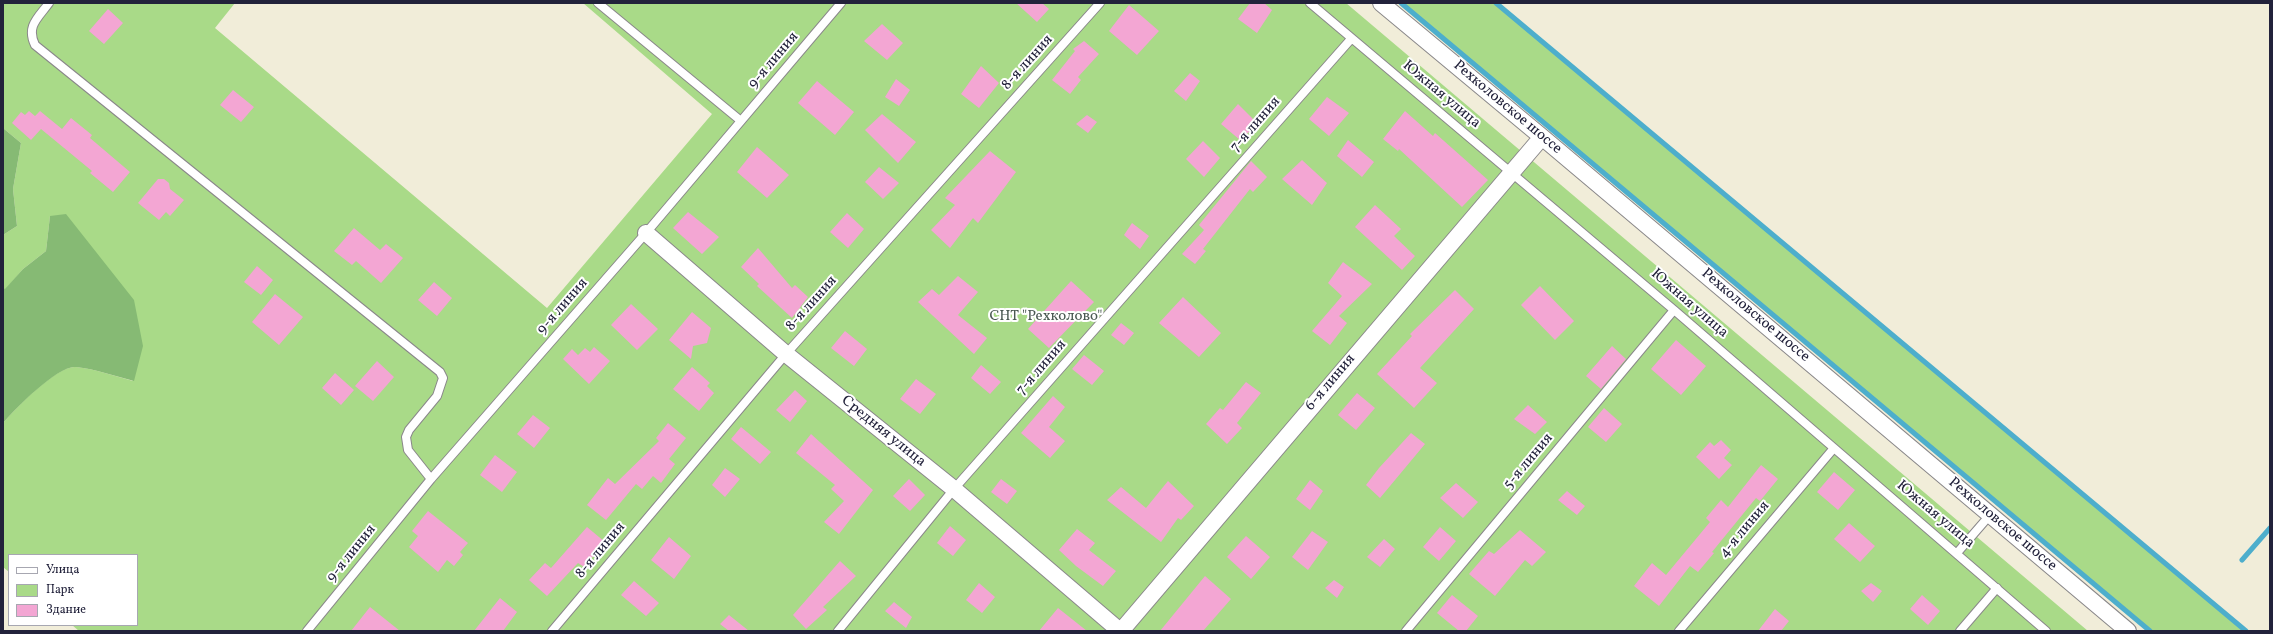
<!DOCTYPE html>
<meta charset="utf-8">
<style>
body{margin:0}
#map{position:relative;width:2273px;height:634px;overflow:hidden;background:#f1edd9;font-family:Vollkorn,serif}
canvas{display:block}
.frame{position:absolute;inset:0;border:4px solid #22223b;pointer-events:none}
.legend{position:absolute;left:8px;top:554px;width:130px;height:72px;box-sizing:border-box;background:#fff;border:1px solid #a7a7b1;margin:0;padding:5px 7px;list-style:none;font-size:12px;color:#22223b}
.legend li{display:flex;align-items:center;gap:8px;height:20px}
.legend b{width:20px;border:1px solid #a7a7b1}
</style>
<div id="map">
<canvas width="2273" height="634"></canvas>
<div class="frame"></div>
<ul class="legend">
<li><b style="height:5px;background:#fff"></b>Улица</li>
<li><b style="height:11px;background:#a9da88"></b>Парк</li>
<li><b style="height:11px;background:#f3a6d3"></b>Здание</li>
</ul>
</div>
<script>
const ctx = document.querySelector('canvas').getContext('2d');
ctx.lineJoin = 'round';
function fillPath(path, color) { ctx.fillStyle = color; ctx.fill(path, 'evenodd'); }
function stroke(path, color, width, dash) { ctx.strokeStyle = color; ctx.lineWidth = width; ctx.lineCap = dash ? 'butt' : 'round'; ctx.setLineDash(dash || []); ctx.stroke(path); }
function label(font, color, halo, rows, align = 'center') {
  ctx.font = font + ' Vollkorn,serif'; ctx.lineWidth = 4; ctx.setLineDash([]); ctx.textBaseline = 'middle'; ctx.strokeStyle = halo; ctx.fillStyle = color; for (const [text, x, y, turn = 0] of rows) {
    ctx.save(); ctx.translate(x, y); ctx.rotate((+turn || 0) * Math.PI / 180); ctx.textAlign = isNaN(turn) ? turn : align; if (halo) ctx.strokeText(text, 0, 0); ctx.fillText(text, 0, 0); ctx.restore();
  }
}
const green = new Path2D(`
 M3,3H235L215,28L547,308L712,114L583,3H1346L2088,631H79L72,625H137V555H9V572L3,567V423C15,409 57,365 76,367C95,369 115,376 133,381L50,216L46,251L23,269L5,290L3,288V235L17,226L13,189L21,143L3,128Z
 M1401,3H1496L2246,631H2150Z`);
const forest = new Path2D(`
 M3,128L21,143L13,189L17,226L3,235Z
 M66,214L134,300L143,346L134,381C115,376 95,369 76,367C58,365 15,409 3,423V288L5,289L23,269L46,251L50,216Z`);
const stream = new Path2D(`
 M1401,3L2150,631
 M1496,3L2246,631
 M2242,560L2270,528`);
const building = new Path2D(`
 M1016,3H1042L1049,9L1037,22Z
 M1250,3H1264L1272,10L1257,33L1238,19Z
 M1129,5L1159,31L1137,55L1109,31Z
 M108,9L123,23L104,44L89,31Z
 M882,24L903,43L887,60L864,41Z
 M1084,41L1099,54L1078,77L1081,80L1070,94L1052,80L1075,51L1073,49Z
 M981,66L999,83L979,108L961,94Z
 M1190,73L1200,81L1186,101L1174,91Z
 M896,79L910,90L899,106L885,97Z
 M817,81L854,112L835,135L798,103Z
 M233,90L254,107L241,122L220,105Z
 M1327,97L1349,113L1329,136L1309,119Z
 M1238,104L1258,124L1240,140L1221,124Z
 M29,111L35,116L40,111L62,129L71,118L92,135L90,138L130,172L113,192L90,173L92,171L41,129L31,140L12,123L21,112L25,115Z
 M1405,111L1433,136L1435,133L1488,180L1462,207L1399,149L1398,151L1383,139Z
 M882,114L916,142L898,163L865,130Z
 M1087,115L1097,122L1088,133L1076,124Z
 M1348,140L1374,162L1362,177L1337,156Z
 M1203,141L1220,158L1204,177L1186,159Z
 M757,147L789,175L767,198L737,172Z
 M990,151L1016,172L978,223L973,218L950,248L931,230L955,205L945,198Z
 M1302,160L1327,183L1312,205L1282,179Z
 M1251,161L1267,177L1253,192L1250,189L1203,249L1206,251L1195,264L1182,254L1204,230L1199,225Z
 M879,167L899,183L883,199L865,182Z
 M158,179H164L169,183L170,189L184,200L170,216L166,212L159,220L138,203Z
 M1375,205L1401,229L1394,236L1415,256L1402,270L1355,227Z
 M688,212L719,237L702,254L673,228Z
 M847,213L864,229L848,248L830,232Z
 M1132,223L1149,236L1140,249L1124,235Z
 M354,228L380,250L386,244L403,258L381,283L356,261L352,265L334,251Z
 M758,248L792,288L795,285L808,297L792,318L757,286L759,284L741,267Z
 M1343,262L1372,284L1339,316L1347,323L1330,345L1312,331L1342,296L1328,283Z
 M257,266L273,280L261,295L244,282Z
 M958,276L978,292L958,315L987,338L974,354L918,302L932,289L939,295Z
 M1071,281L1094,302L1049,348L1028,329Z
 M434,282L452,298L437,316L418,300Z
 M1540,286L1574,321L1555,340L1521,305Z
 M1455,290L1474,309L1420,368L1437,383L1414,408L1377,374L1412,336L1410,334Z
 M275,294L303,317L279,345L252,322Z
 M1183,297L1221,333L1199,357L1159,323Z
 M631,304L658,329L637,350L611,325Z
 M692,312L711,328L707,343L693,346L691,359L669,340Z
 M1121,323L1134,333L1124,345L1111,335Z
 M845,331L867,349L854,366L831,348Z
 M1676,340L1706,366L1681,395L1651,369Z
 M1612,346L1626,359L1601,389L1586,376Z
 M594,347L610,361L589,384L563,359L572,349L578,355L585,348L590,352Z
 M1084,355L1104,371L1092,385L1072,369Z
 M377,361L394,377L373,401L355,386Z
 M981,365L1001,382L990,394L971,378Z
 M692,367L710,383L707,386L714,393L699,411L673,389Z
 M335,373L354,390L341,405L322,388Z
 M916,379L936,394L920,414L900,399Z
 M1246,382L1261,393L1237,423L1242,428L1227,444L1206,424L1220,408L1223,410Z
 M795,390L807,401L790,422L776,410Z
 M1357,393L1375,408L1356,430L1338,415Z
 M1053,396L1065,407L1049,427L1065,441L1050,458L1021,433Z
 M1528,405L1547,422L1535,434L1514,419Z
 M1604,408L1622,424L1606,442L1588,427Z
 M533,415L550,428L534,448L517,434Z
 M668,423L686,438L669,459L675,464L661,483L653,476L642,489L636,484L606,520L587,505L608,478L615,484L659,441L656,438Z
 M741,427L771,452L760,464L731,439Z
 M1411,433L1425,444L1380,498L1366,485L1379,468Z
 M811,434L873,490L839,534L824,522L844,501L831,489L835,485L796,453Z
 M1721,440L1731,450L1724,458L1732,465L1719,479L1696,457L1710,442L1714,446Z
 M495,455L517,472L502,492L480,475Z
 M1761,465L1778,479L1760,501L1756,498L1712,552L1714,553L1698,572L1690,566L1659,606L1634,586L1652,563L1666,575L1710,522L1706,518L1721,500L1728,507Z
 M725,468L740,479L725,497L712,485Z
 M1834,472L1855,490L1838,510L1817,492Z
 M909,479L925,495L910,511L893,496Z
 M1001,479L1017,491L1007,504L991,492Z
 M1310,480L1323,491L1310,510L1296,499Z
 M1168,481L1194,506L1181,520L1178,518L1161,542L1107,500L1121,487L1146,508Z
 M1456,483L1478,502L1463,518L1440,498Z
 M1567,491L1585,506L1577,515L1558,500Z
 M428,511L468,543L460,552L463,555L454,566L447,560L438,572L409,547L418,536L412,531Z
 M1849,523L1875,546L1860,562L1834,539Z
 M950,526L966,540L953,556L937,543Z
 M587,527L605,542L584,567L578,563L547,596L529,580L545,563L551,568Z
 M1440,527L1456,541L1439,561L1423,547Z
 M1077,529L1095,543L1089,550L1116,571L1103,586L1076,566L1059,550Z
 M1520,530L1546,552L1532,566L1525,560L1495,596L1469,574L1489,551L1494,554Z
 M1312,531L1328,542L1308,570L1292,557Z
 M1246,536L1270,557L1251,579L1227,557Z
 M669,537L691,556L674,579L651,560Z
 M1384,539L1395,549L1380,567L1367,557Z
 M840,561L856,576L823,607L827,610L806,629L793,615Z
 M1205,576L1231,599L1203,631H1160Z
 M1334,580L1344,587L1337,598L1325,588Z
 M634,581L659,603L646,616L621,595Z
 M979,583L995,597L982,613L966,600Z
 M1871,583L1882,591L1873,602L1861,591Z
 M1452,595L1478,616L1466,631H1459L1437,613Z
 M1922,595L1940,611L1928,625L1910,609Z
 M500,598L517,612L503,631H474Z
 M894,602L912,617L906,628L885,611Z
 M370,607L400,631H351Z
 M1058,608L1087,631H1039Z
 M1775,609L1789,621L1781,631H1758Z
 M729,615L749,631H729L720,624Z`);
const lane = new Path2D(`
 M49,3C38,18 26,26 35,45L440,372L443,378L437,396L409,430L406,437L408,450L431,479
 M598,3L741,121
 M1310,3L1674,310L2046,631
 M1957,553L1990,515
 M307,631L431,479L646,233L841,3
 M552,631L786,354L1100,3
 M838,631L954,489L1351,39
 M1406,631L1674,310
 M1679,631L1834,448
 M1960,631L1997,588`);
const street = new Path2D(`
 M1381,3L1542,137L2128,631
 M646,233L786,354L954,489L1120,631
 M1121,631L1542,137`);
const streetNames = [
 ["9-я линия",774,61,-50],
 ["8-я линия",1028,63,-48],
 ["Южная улица",1441,95,40],
 ["Рехколовское шоссе",1507,108,40],
 ["7-я линия",1256,125,-49],
 ["8-я линия",812,304,-48],
 ["Южная улица",1689,304,41],
 ["9-я линия",563,307,-49],
 ["Рехколовское шоссе",1755,316,40],
 ["7-я линия",1042,368,-49],
 ["6-я линия",1331,383,-50],
 ["Средняя улица",883,432,39],
 ["5-я линия",1529,462,-50],
 ["Южная улица",1935,515,40],
 ["Рехколовское шоссе",2002,525,40],
 ["4-я линия",1745,530,-50],
 ["8-я линия",601,551,-50],
 ["9-я линия",352,554,-51]
];
const parkNames = [
 ["СНТ \"Рехколово\"",1046,317]
];
fillPath(green, '#a9da88');
fillPath(forest, '#86ba74');
stroke(stream, '#4daecc', 5);
fillPath(building, '#f3a6d3');
stroke(lane, '#8a888a', 10);
stroke(street, '#8a888a', 18);
stroke(lane, '#fff', 8);
stroke(street, '#fff', 16);
label('15px', '#22223b', '#fff', streetNames);
label('15px', '#4a5952', '#fff', parkNames);
</script>
